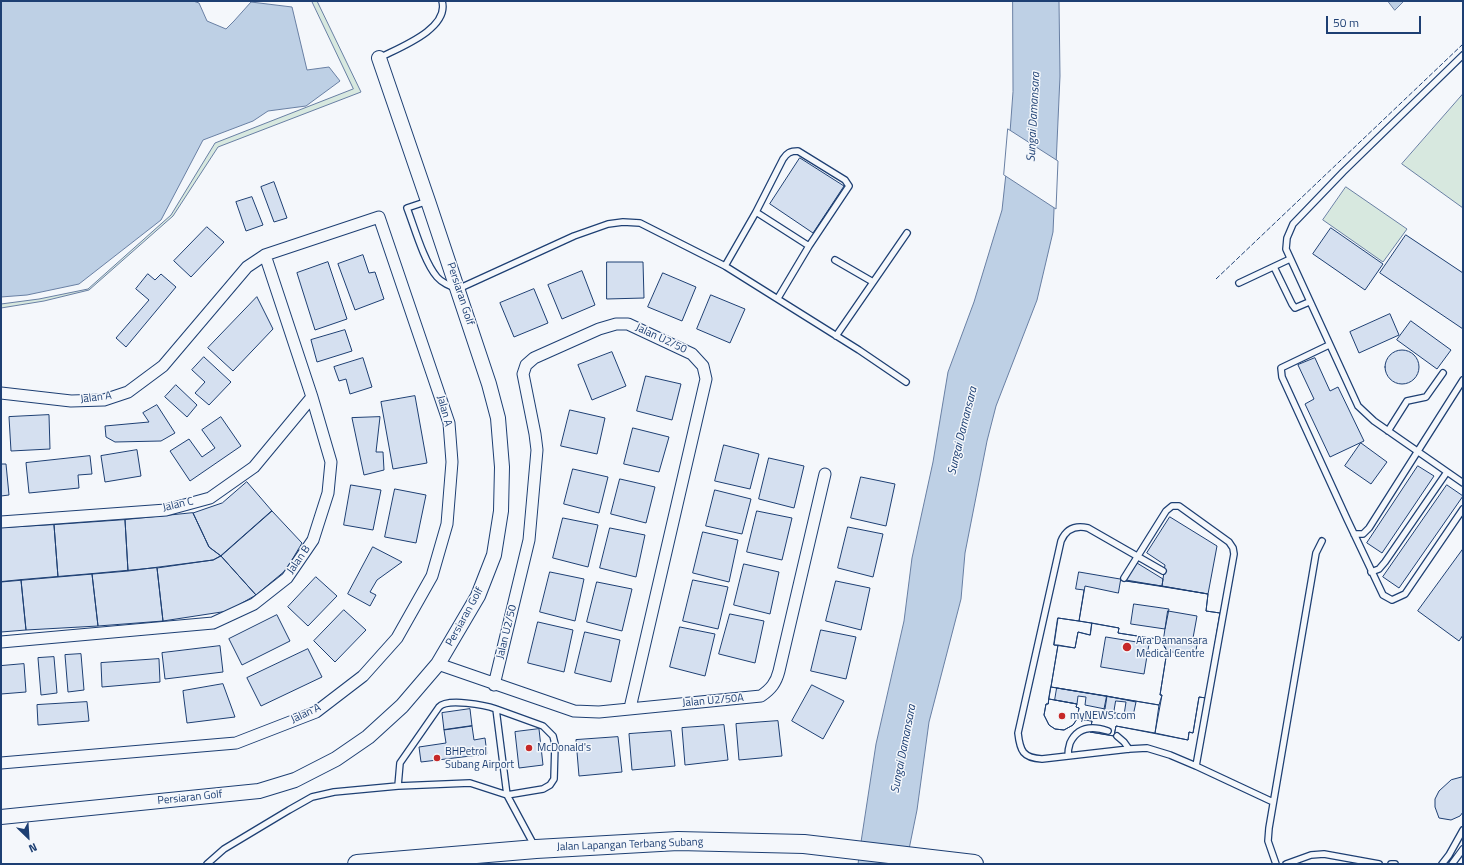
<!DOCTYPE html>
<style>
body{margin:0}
#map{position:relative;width:1464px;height:865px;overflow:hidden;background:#f4f7fb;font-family:"Titillium Web",sans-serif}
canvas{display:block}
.frame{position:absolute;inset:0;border:2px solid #1d3f73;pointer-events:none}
.north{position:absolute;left:8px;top:817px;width:40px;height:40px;-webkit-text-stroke:3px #f4f7fb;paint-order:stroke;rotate:155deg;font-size:11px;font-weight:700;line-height:16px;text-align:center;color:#1d3f73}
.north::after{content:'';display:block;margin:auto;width:14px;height:18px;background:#1d3f73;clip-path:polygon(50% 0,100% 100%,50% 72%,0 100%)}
.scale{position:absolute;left:1326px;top:16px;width:95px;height:18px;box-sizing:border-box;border:2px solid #1d3f73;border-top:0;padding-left:5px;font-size:12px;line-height:14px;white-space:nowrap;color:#1d3f73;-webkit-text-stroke:3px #f4f7fb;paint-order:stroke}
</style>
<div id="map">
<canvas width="1464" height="865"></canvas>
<div class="frame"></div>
<div class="north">N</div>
<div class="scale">50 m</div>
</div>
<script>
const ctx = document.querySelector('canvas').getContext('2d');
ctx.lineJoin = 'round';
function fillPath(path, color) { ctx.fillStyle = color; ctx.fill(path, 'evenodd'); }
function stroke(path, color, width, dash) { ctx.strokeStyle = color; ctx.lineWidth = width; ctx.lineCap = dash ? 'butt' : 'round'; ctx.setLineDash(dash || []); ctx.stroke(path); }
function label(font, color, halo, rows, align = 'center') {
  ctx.font = font + ' "Titillium Web",sans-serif'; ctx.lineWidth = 3; ctx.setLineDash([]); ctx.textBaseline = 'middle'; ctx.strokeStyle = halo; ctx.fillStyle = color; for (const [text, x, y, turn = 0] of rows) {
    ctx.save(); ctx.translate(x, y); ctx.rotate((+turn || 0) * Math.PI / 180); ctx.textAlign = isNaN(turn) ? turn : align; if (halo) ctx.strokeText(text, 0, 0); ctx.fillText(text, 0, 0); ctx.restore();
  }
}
const green = new Path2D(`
 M312,1H317L361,92L218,147L173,216L89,290L44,301L1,308V304L39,299L88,289L171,215L215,143L353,89Z
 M1463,94V208L1402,164Z
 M1346,187L1407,229L1383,262L1323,220Z`);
const water = new Path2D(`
 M1,1H193L199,3L207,21L226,29L234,21L251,2L292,7L307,70L329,67L340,81L306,106L268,111L253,121L203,140L161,220L79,284L27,295L1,297Z
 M1013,1H1059L1060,76L1053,232L1037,300L996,406L987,441L965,553L961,599L929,722L917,810L906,864H858L861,842L876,744L904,621L912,558L933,462L948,372L974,302L1002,210L1009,146L1013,92Z
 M1388,1H1404L1395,10Z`);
const pier = new Path2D(`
 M1008,129L1058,161L1056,209L1004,175Z`);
const building = new Path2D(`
 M800,158L844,186L813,233L770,204Z
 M274,182L287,218L274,222L261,187Z
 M252,197L263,225L246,231L236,202Z
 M207,227L224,242L191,277L174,261Z
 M1331,228L1383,264L1365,290L1313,254Z
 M1406,235L1463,273V329L1380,273Z
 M363,255L369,273L375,272L384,299L355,310L338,264Z
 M328,262L347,319L315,330L297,273Z
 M607,262H643L644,298L607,299Z
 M582,271L595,305L562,319L548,285Z
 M663,273L696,287L682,321L648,307Z
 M148,274L155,280L161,274L176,287L126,347L116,338L149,300L136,289Z
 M534,289L548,323L514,337L500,303Z
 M711,295L745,309L730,343L697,329Z
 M257,297L273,329L233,371L208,348Z
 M1390,314L1399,335L1359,353L1350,332Z
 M1411,321L1451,350L1437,369L1397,340Z
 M345,330L352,351L317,362L311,340Z
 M1385 367a17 17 0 1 1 34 0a17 17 0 1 1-34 0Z
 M612,352L626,386L592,400L578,365Z
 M204,357L231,382L209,405L195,393L205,382L192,370Z
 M363,358L372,387L350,394L346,379L339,381L334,367Z
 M1315,358L1330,391L1338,387L1364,441L1330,457L1305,404L1314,399L1298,365Z
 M646,376L681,384L672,420L637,411Z
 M176,385L197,405L187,417L165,397Z
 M415,396L427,463L393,469L381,402Z
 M157,405L175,433L161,441L115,442L106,437L105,426L149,422L143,413Z
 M570,410L605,418L597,454L561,446Z
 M49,415L50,449L11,451L9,417Z
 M221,417L241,446L190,481L170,451L189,439L202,457L215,448L202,430Z
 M380,417L376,452H383L384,470L364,475L352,418Z
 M633,428L669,437L659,472L624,464Z
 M1361,443L1387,462L1371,484L1345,466Z
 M724,445L759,454L750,489L715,481Z
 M137,450L141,476L105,482L101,456Z
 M90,456L92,474L78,475L79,488L29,493L26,463Z
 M769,458L804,466L794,508L759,499Z
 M1,464H6L9,495L1,496Z
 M1418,466L1434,476L1382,553L1367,543Z
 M573,469L608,477L599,513L564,504Z
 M861,477L895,484L886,526L851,518Z
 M620,479L655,487L646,523L611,514Z
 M247,482L272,511L221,556L209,547L193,513L222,503Z
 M351,485L381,490L373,530L344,525Z
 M1447,485L1463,496L1399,588L1383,577Z
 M395,489L426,495L416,543L385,537Z
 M715,490L751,499L742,534L706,526Z
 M272,511L302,543L286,570L256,595L221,556Z
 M757,511L792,518L782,560L747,552Z
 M193,513L209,547L221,556L213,560L128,571L125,520Z
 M1170,517L1217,546L1208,594L1162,586L1165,565L1147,553Z
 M563,518L598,525L588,567L553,558Z
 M125,520L128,571L58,577L54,525Z
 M54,525L58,577L1,582V528Z
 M848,527L883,534L873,577L838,568Z
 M610,528L645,535L636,577L600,568Z
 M703,532L738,540L729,582L693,573Z
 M373,547L402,562L377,580L370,592L376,595L370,606L348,594Z
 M1463,549V635L1459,641L1418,611Z
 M221,556L256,595L228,611L163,621L157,568L213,560Z
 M1137,563L1163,579L1162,586L1125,581Z
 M744,564L779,572L770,614L734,605Z
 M157,568L163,621L98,626L92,574Z
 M550,572L584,579L575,621L540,612Z
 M1079,572L1208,594L1206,611L1220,613L1206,698L1199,697L1193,733L1189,732L1188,740L1116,726L1114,736L1090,732L1092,721L1077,719L1073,725L1064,730L1055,729L1049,725L1044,715L1046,704H1048L1058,645H1054L1058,618L1079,621L1084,590L1076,589Z
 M92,574L98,626L26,630L21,580Z
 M316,577L337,596L308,626L288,607Z
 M21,580L26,630L1,632V582Z
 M693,580L728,587L718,629L683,621Z
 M1121,580L1208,594L1206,611L1220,613L1206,698L1199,697L1193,733L1189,732L1188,740L1155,733L1162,695H1160L1167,651L1163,644V640L1118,633L1119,628L1079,621L1085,586L1118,593Z
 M836,581L870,588L861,630L826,621Z
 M597,582L632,589L622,631L587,622Z
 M1134,604L1169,609L1165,629L1131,624Z
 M344,610L366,630L335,662L314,641Z
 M1168,611L1197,616L1193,638L1198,639L1195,656L1167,651L1163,644Z
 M730,614L764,621L755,663L719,654Z
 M277,615L290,641L242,665L229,639Z
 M1058,618L1092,623L1090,635L1078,632L1075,648L1054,645Z
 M538,622L573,630L564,672L528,663Z
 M1092,623L1119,628L1118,633L1163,640V644L1167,651L1160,695H1162L1159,705L1051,687L1058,645L1075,648L1078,632L1090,635Z
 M680,627L715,634L705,676L670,667Z
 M821,630L856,637L846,679L811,671Z
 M585,632L620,640L611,682L575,673Z
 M1106,637L1149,644L1144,674L1101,667Z
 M220,646L223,672L165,679L162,653Z
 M308,649L322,677L261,706L247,678Z
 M81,654L84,690L68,692L65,655Z
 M54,657L57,693L41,695L38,658Z
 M159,659L160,682L102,687L101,663Z
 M24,664L26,692L1,694V666Z
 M223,684L235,717L187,723L183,691Z
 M812,685L844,701L823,739L792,721Z
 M1051,687L1159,705L1155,733L1116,726L1114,736L1090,732L1092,721L1077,719L1079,708L1076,707L1077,704L1049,699Z
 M1057,688L1107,696L1105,709L1085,705L1086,697L1078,696L1077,704L1055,700Z
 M1107,696L1136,702L1133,716L1104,711Z
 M1049,699L1077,704L1076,707L1079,708L1077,719L1073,725L1064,730L1055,729L1049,725L1044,715L1046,704H1048Z
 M1116,701L1126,702L1124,715L1114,713Z
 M87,702L89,721L38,725L37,705Z
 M470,709L472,726L444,730L442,713Z
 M778,721L782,756L739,760L736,724Z
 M724,725L728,760L685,765L682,728Z
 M472,726L474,740L485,738L487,754L421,762L419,747L446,743L444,730Z
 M539,729L543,765L519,768L515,732Z
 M671,731L675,766L632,770L629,734Z
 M618,737L622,772L579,776L576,740Z
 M1463,777V812L1460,816L1451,820L1439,818L1435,807V799L1439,791L1451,780Z`);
const service = new Path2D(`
 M1463,55L1343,172L1293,224L1287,238L1286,249L1358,406L1374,421L1463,483
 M379,58C398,48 450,29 442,1
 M428,201L407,208C414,226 424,262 437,277C442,283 450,286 458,289L574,236L608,224L623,222L640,223L725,266L859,350L906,382
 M756,212L809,246
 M835,260L873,282
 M725,266L756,212L783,159C787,153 790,151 798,151L845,180L849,186L809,246L778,298
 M1274,267L1292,304L1295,308L1309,302
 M1239,283L1290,259
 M836,336L907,233
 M1329,345L1281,368L1282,377L1347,519L1383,595L1392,600L1405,594L1463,509
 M1388,431L1407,401L1426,397L1443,373
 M1354,534H1363L1369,528L1463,380
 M1163,571L1088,528C1075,525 1066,529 1061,541L1018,733C1020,751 1023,758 1042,759L1129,749L1147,748L1170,755L1196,766L1273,802
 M1371,572L1379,569L1385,562L1447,472
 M1124,578L1166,511L1172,506H1179L1229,542L1233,548L1234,554L1196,766
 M1117,736L1124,742L1129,749
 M1068,756C1068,752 1069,746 1070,743C1078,726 1093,726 1108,731
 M398,786L400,763L439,707C447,698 485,705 496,709L507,795L543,789L550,785L554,779L555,744L553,736L543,726L496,709
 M207,864L224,849L289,810L312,797L334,792L398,786L470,783L507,795L535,847
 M1276,864L1268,841L1269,828L1316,553L1322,541
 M1286,864L1311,855L1324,854L1379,864
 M1391,864H1395
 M1442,864L1449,855L1463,830
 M1452,864L1463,849`);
const minor = new Path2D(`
 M1,393L71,401L104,400L128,392L163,366L247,267L265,255L379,217L449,423L452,462L447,524L432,576L397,638L363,676L316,712L236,743L1,763
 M1,522L166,510L210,498L254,467L312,397
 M1,642L213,623L254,604L287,578L313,540L328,493L331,462L312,397L265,255
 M438,664L574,711L599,712L761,696C771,689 776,683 779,671L825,474
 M494,685L529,540L537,450L535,434L523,374L526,365L534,358L599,329L616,324H628L692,354L703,366L706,379L630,708`);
const tertiary = new Path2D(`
 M1,817L259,791L295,780L336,759L368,737L402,706L438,664L478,596L494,555L501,511L502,467L498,418L489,384L428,201L379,58`);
const primary = new Path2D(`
 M357,864L536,849L678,841L804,844L974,864`);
const fence = new Path2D(`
 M1216,279L1463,44`);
const markers = [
 [1127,647,5,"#c62828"],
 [1062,716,4,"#c62828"],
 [529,748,4,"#c62828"],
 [437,758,4,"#c62828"]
];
const streetNames = [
 ["Persiaran Golf",460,294,72],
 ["Jalan U2/50",661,339,25],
 ["Jalan A",96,398,-7],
 ["Jalan A",444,411,75],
 ["Jalan C",178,505,-13],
 ["Jalan B",299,560,-55],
 ["Persiaran Golf",465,617,-61],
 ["Jalan U2/50",507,632,-76],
 ["Jalan U2/50A",713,701,-5],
 ["Jalan A",306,714,-25],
 ["Persiaran Golf",190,798,-6],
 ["Jalan Lapangan Terbang Subang",630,845,-2]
];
const poiNames = [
 ["Ara Damansara",1136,641],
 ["Medical Centre",1136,654],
 ["myNEWS.com",1070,716],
 ["McDonald's",537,748],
 ["BHPetrol",445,752],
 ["Subang Airport",445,765]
];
const waterNames = [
 ["Sungai Damansara",1034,117,-87],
 ["Sungai Damansara",963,431,-76],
 ["Sungai Damansara",904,749,-79]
];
fillPath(green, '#d7e8df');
stroke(green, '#687fa3', 1);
fillPath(water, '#bed0e5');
stroke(water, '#687fa3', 1);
fillPath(pier, '#f4f7fb');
stroke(pier, '#687fa3', 1);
fillPath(building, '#d5e0f0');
stroke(building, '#1d3f73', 1);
stroke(service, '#1d3f73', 8);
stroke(minor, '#1d3f73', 13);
stroke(tertiary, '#1d3f73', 16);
stroke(primary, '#1d3f73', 20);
stroke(service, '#f4f7fb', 5.5);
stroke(minor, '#f4f7fb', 11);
stroke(tertiary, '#f4f7fb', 14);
stroke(primary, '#f4f7fb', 18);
stroke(fence, '#1d3f73', 1, [5, 2]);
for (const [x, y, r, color] of markers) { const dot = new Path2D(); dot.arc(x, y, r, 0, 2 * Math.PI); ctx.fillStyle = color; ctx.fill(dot); stroke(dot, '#f4f7fb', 1.5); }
label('11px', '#1d3f73', '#f4f7fb', streetNames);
label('11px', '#1d3f73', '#f4f7fb', poiNames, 'left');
label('italic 12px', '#1d3f73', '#f4f7fb', waterNames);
</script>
